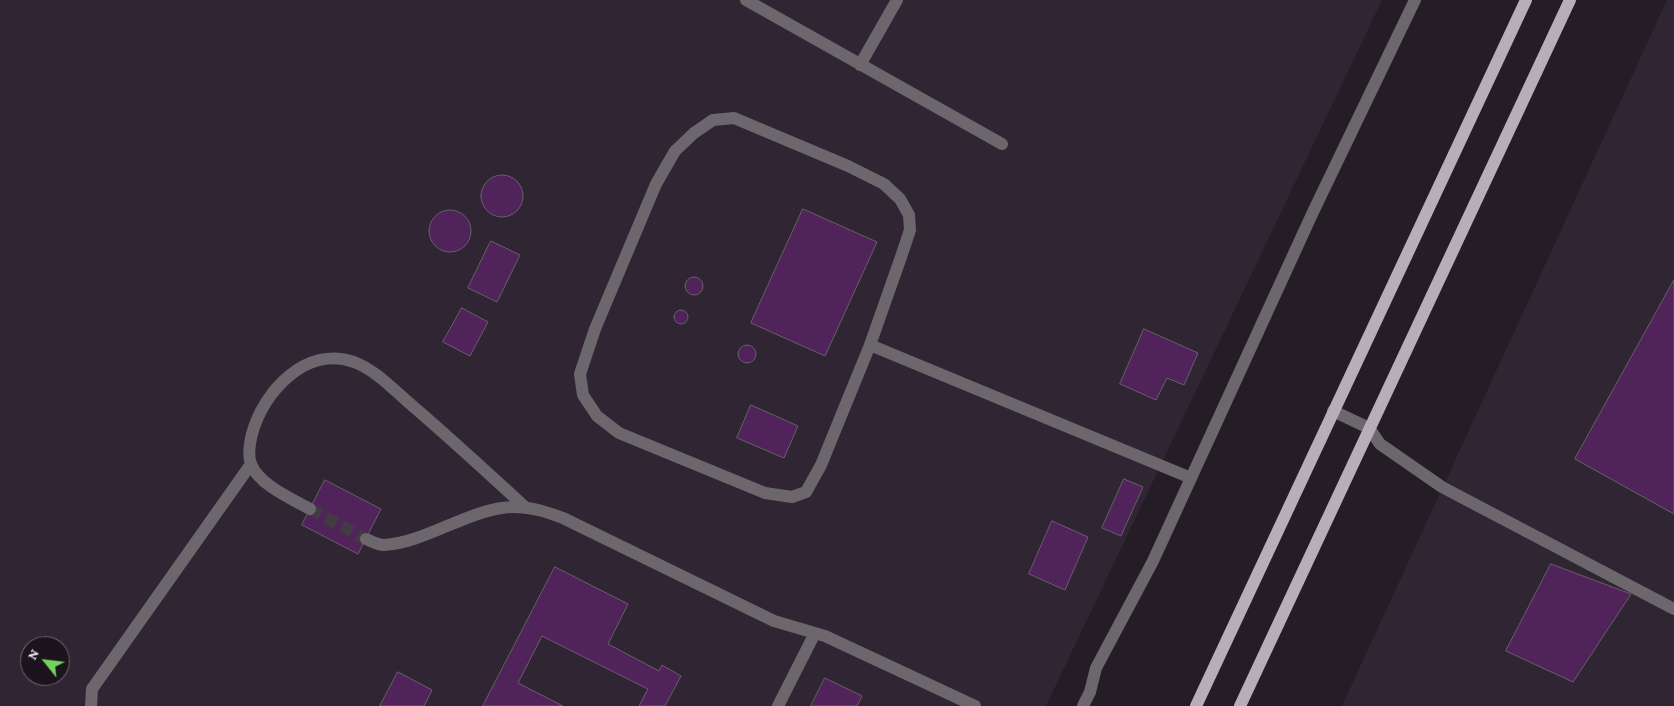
<!DOCTYPE html>
<style>
body{margin:0}
#map{position:relative;width:1674px;height:706px;overflow:hidden;background:#251d26;font-family:"Crimson Pro",serif}
canvas{display:block}
.north{position:absolute;left:20px;top:636px;width:50px;height:50px;box-sizing:border-box;background:#1b141d;border:1px solid #6f6971;border-radius:50%;rotate:299deg;font-size:14px;font-weight:700;line-height:20px;text-align:center;color:#ede8ef}
.north::after{content:'';display:block;margin:auto;width:18px;height:22px;background:#74d25c;clip-path:polygon(50% 0,100% 100%,50% 72%,0 100%)}
</style>
<div id="map">
<canvas width="1674" height="706"></canvas>
<div class="north">N</div>
</div>
<script>
const ctx = document.querySelector('canvas').getContext('2d');
ctx.lineJoin = 'round';
function fillPath(path, color) { ctx.fillStyle = color; ctx.fill(path, 'evenodd'); }
function stroke(path, color, width, dash) { ctx.strokeStyle = color; ctx.lineWidth = width; ctx.lineCap = dash ? 'butt' : 'round'; ctx.setLineDash(dash || []); ctx.stroke(path); }
const built = new Path2D(`
 M0,0H1382L1046,706H0ZM30,646H60V676H30Z
 M1667,0H1674V706H1342Z`);
const building = new Path2D(`
 M481 196a21 21 0 1 1 42 0a21 21 0 1 1-42 0Z
 M803,209L877,242L825,356L751,323Z
 M429 231a21 21 0 1 1 42 0a21 21 0 1 1-42 0Z
 M491,241L520,255L497,302L468,288Z
 M685 286a9 9 0 1 1 18 0a9 9 0 1 1-18 0Z
 M1674,280V514L1575,459Z
 M462,308L488,322L470,356L443,342Z
 M674 317a7 7 0 1 1 14 0a7 7 0 1 1-14 0Z
 M1144,329L1198,353L1184,385L1167,378L1156,400L1120,384Z
 M738 354a9 9 0 1 1 18 0a9 9 0 1 1-18 0Z
 M751,405L798,426L784,458L737,438Z
 M1124,479L1143,487L1121,536L1102,528Z
 M325,480L381,509L358,554L302,525Z
 M1052,521L1088,537L1065,590L1029,574Z
 M1551,564L1631,594L1573,682L1506,651Z
 M555,567L628,604L608,644L659,671L662,665L681,676L665,706H639L648,689L542,636L518,683L563,706H483Z
 M398,672L432,690L424,706H380Z
 M825,678L862,696L857,706H811Z`);
const minorTunnel = new Path2D(`
 M310,509L366,539`);
const minor = new Path2D(`
 M746,0L1002,144
 M860,65L897,0
 M734,118L848,166L884,184L900,199L909,215L910,230L901,257L870,345L821,465L806,492L792,497L765,493L619,433L597,416L583,395L580,374L595,329L656,184L675,151L694,133L713,120Z
 M870,345L1191,478
 M1333,411L1369,428L1380,444L1442,487L1674,609
 M310,509C292,499 259,485 251,464C248,456 250,442 252,434C263,392 306,345 354,362C375,370 391,387 408,402C448,436 487,472 526,508
 M366,539C371,541 378,545 384,545C426,543 472,507 514,507C532,507 547,512 563,518L774,621L825,636L975,706
 M91,706L92,689L251,464
 M778,706L815,633
 M1083,706L1090,692L1096,668L1153,561L1313,212L1415,0`);
const major = new Path2D(`
 M1196,706L1526,0
 M1240,706L1570,0`);
fillPath(built, '#302533');
fillPath(building, '#51235b');
stroke(building, '#685f6a', 1);
stroke(minorTunnel, '#433b44', 12, [12, 6]);
stroke(minor, '#6b676c', 12);
stroke(major, '#b7aeb9', 12);
</script>
